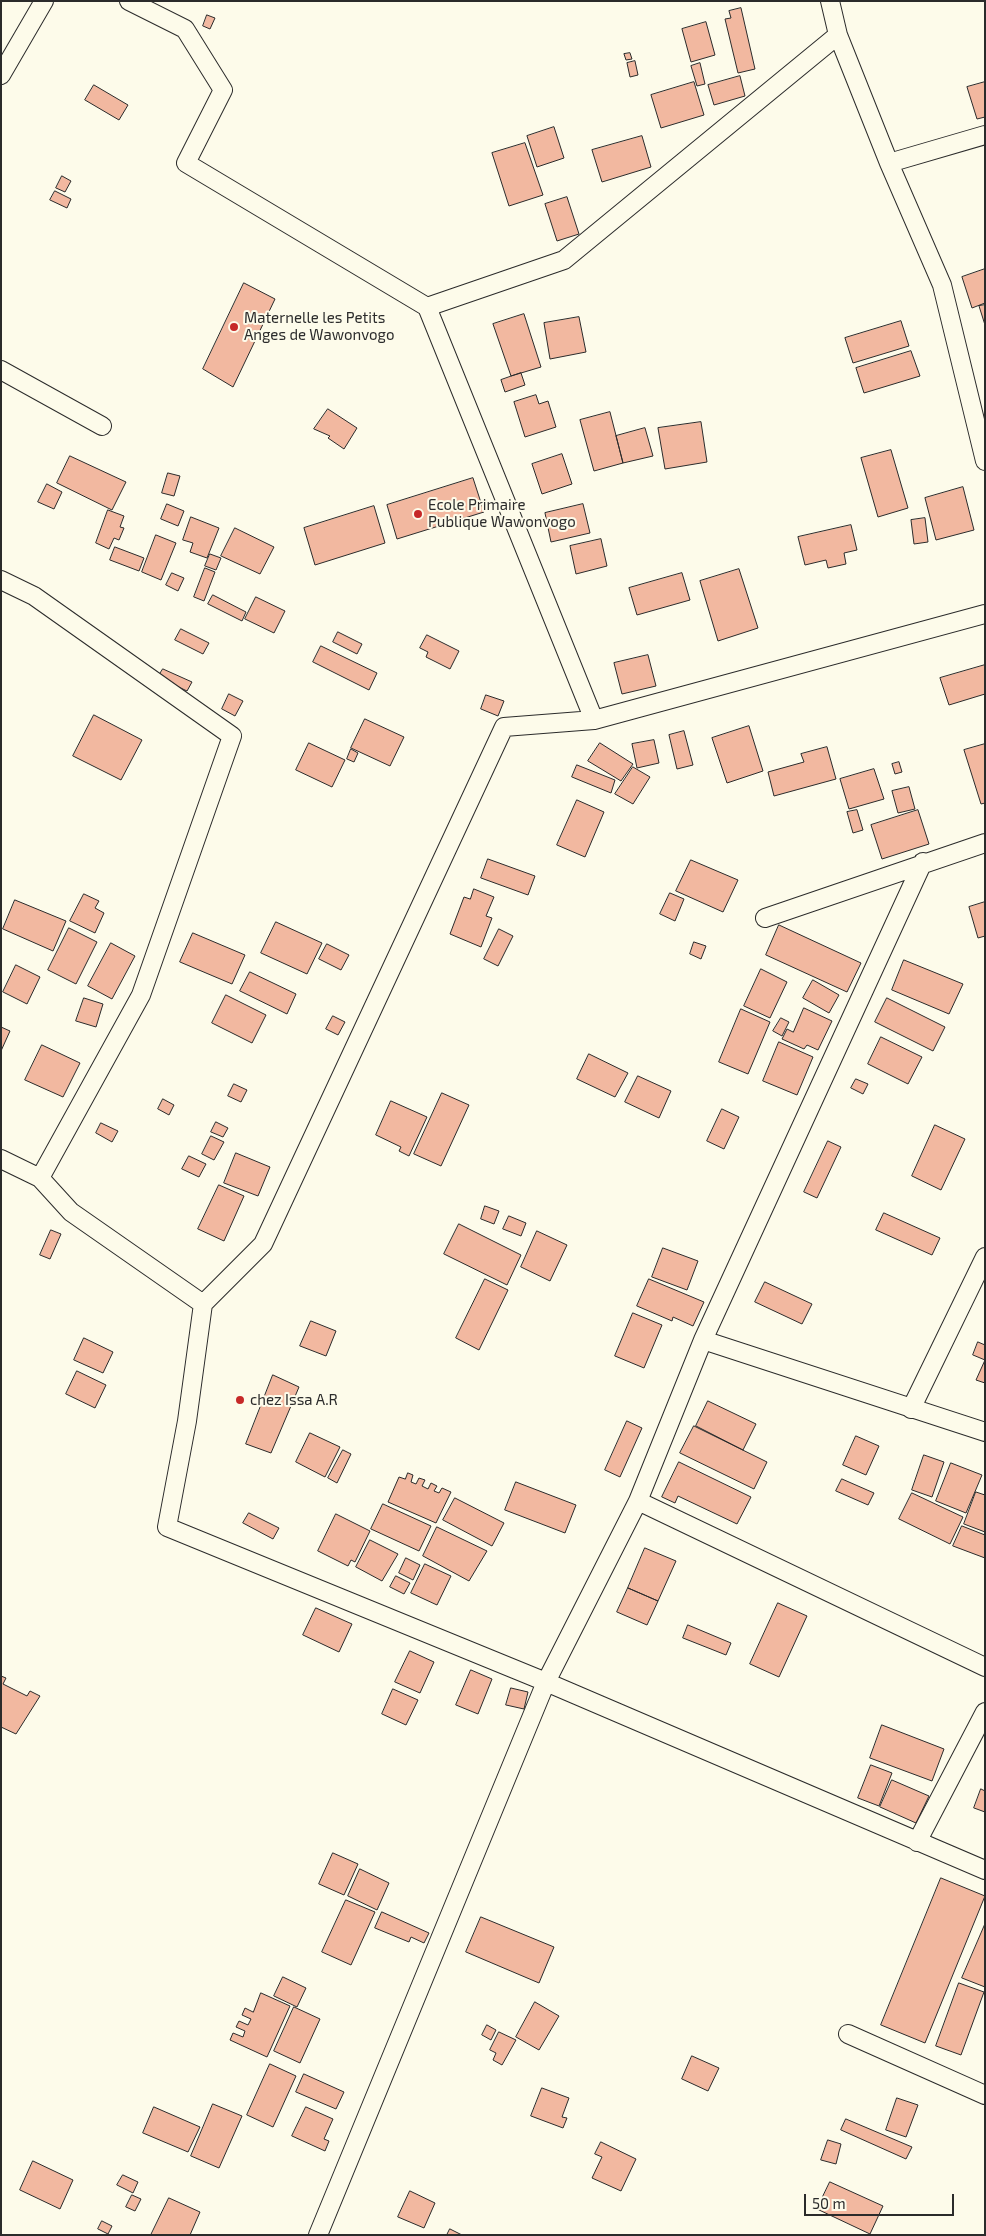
<!DOCTYPE html>
<style>
body{margin:0}
#map{position:relative;width:986px;height:2236px;overflow:hidden;background:#fdfbea;font-family:"Exo 2",sans-serif}
canvas{display:block}
.frame{position:absolute;inset:0;border:2px solid #2b2b2b;pointer-events:none}
.scale{position:absolute;left:804px;top:2194px;width:150px;height:22px;box-sizing:border-box;border:2px solid #2b2b2b;border-top:0;padding-left:6px;font-size:15px;line-height:18px;white-space:nowrap;color:#2b2b2b;-webkit-text-stroke:4px #fdfbea;paint-order:stroke}
</style>
<div id="map">
<canvas width="986" height="2236"></canvas>
<div class="frame"></div>
<div class="scale">50 m</div>
</div>
<script>
const ctx = document.querySelector('canvas').getContext('2d');
ctx.lineJoin = 'round';
function fillPath(path, color) { ctx.fillStyle = color; ctx.fill(path, 'evenodd'); }
function stroke(path, color, width, dash) { ctx.strokeStyle = color; ctx.lineWidth = width; ctx.lineCap = dash ? 'butt' : 'round'; ctx.setLineDash(dash || []); ctx.stroke(path); }
function label(font, color, halo, rows, align = 'center') {
  ctx.font = font + ' "Exo 2",sans-serif'; ctx.lineWidth = 4; ctx.setLineDash([]); ctx.textBaseline = 'middle'; ctx.strokeStyle = halo; ctx.fillStyle = color; for (const [text, x, y, turn = 0] of rows) {
    ctx.save(); ctx.translate(x, y); ctx.rotate((+turn || 0) * Math.PI / 180); ctx.textAlign = isNaN(turn) ? turn : align; if (halo) ctx.strokeText(text, 0, 0); ctx.fillText(text, 0, 0); ctx.restore();
  }
}
const building = new Path2D(`
 M741,8L755,69L738,73L725,19L731,18L729,11Z
 M207,15L215,18L210,29L203,26Z
 M706,22L715,55L691,62L682,29Z
 M630,53L632,59L626,60L624,54Z
 M635,61L638,75L630,77L627,63Z
 M700,63L705,84L697,86L691,66Z
 M740,76L745,96L714,105L708,85Z
 M694,82L704,115L661,128L651,95Z
 M985,82V117L977,119L967,87Z
 M94,85L128,105L119,120L85,100Z
 M554,127L564,158L537,167L527,136Z
 M642,136L651,167L602,182L592,150Z
 M525,143L543,195L509,206L492,153Z
 M62,176L71,181L65,192L56,188Z
 M55,191L71,199L67,208L50,200Z
 M567,197L579,234L557,241L545,204Z
 M985,269V303L972,308L962,277Z
 M244,283L275,299L233,387L203,369Z
 M985,305V325L979,306Z
 M524,314L541,367L511,376L493,324Z
 M579,317L586,352L550,359L544,323Z
 M901,321L909,346L853,363L845,338Z
 M911,351L920,376L864,393L856,368Z
 M521,373L525,385L505,392L501,380Z
 M536,395L539,404L548,401L556,427L525,437L514,402Z
 M328,409L357,428L344,449L328,438L330,436L314,429Z
 M610,412L623,463L594,471L580,420Z
 M701,422L707,462L665,469L658,428Z
 M645,428L653,456L623,463L616,436Z
 M891,450L908,508L878,517L861,458Z
 M562,454L572,484L542,494L532,464Z
 M70,456L126,482L112,510L57,483Z
 M168,473L180,476L174,496L162,493Z
 M473,478L484,512L397,539L387,505Z
 M47,484L62,492L54,509L38,502Z
 M963,487L974,530L936,540L925,498Z
 M167,504L184,511L178,526L161,519Z
 M583,504L590,533L551,542L545,513Z
 M374,506L385,543L315,565L304,528Z
 M108,510L124,516L120,527L124,528L119,540L114,538L109,549L96,543Z
 M191,517L219,528L207,558L190,552L193,543L183,540Z
 M925,518L928,542L914,544L911,520Z
 M851,525L857,550L844,553L846,564L828,568L826,560L805,565L798,537Z
 M235,528L274,547L260,574L221,556Z
 M156,535L176,543L161,580L142,572Z
 M601,539L607,566L576,574L570,546Z
 M115,547L144,558L139,571L110,560Z
 M210,554L221,558L216,570L205,566Z
 M205,568L215,572L204,601L194,597Z
 M739,569L758,628L718,641L700,581Z
 M172,573L184,578L178,591L166,585Z
 M682,573L690,600L637,615L629,588Z
 M213,595L246,612L242,621L208,604Z
 M256,597L285,611L274,633L245,619Z
 M181,629L209,643L203,654L175,640Z
 M338,632L362,644L357,654L333,642Z
 M427,635L459,651L450,669L426,657L428,652L420,648Z
 M321,646L377,673L369,690L313,662Z
 M648,655L656,686L622,694L614,663Z
 M985,665V694L949,705L940,678Z
 M163,669L192,682L187,691L158,677Z
 M229,694L243,701L235,716L222,709Z
 M486,695L504,701L498,716L481,709Z
 M94,715L142,740L121,780L73,756Z
 M365,719L404,737L390,766L351,748Z
 M749,726L763,771L727,783L712,738Z
 M684,731L693,765L677,769L669,735Z
 M654,740L659,763L637,768L632,744Z
 M309,743L345,760L332,787L296,770Z
 M600,743L633,764L621,781L588,761Z
 M985,744V803L981,804L964,750Z
 M827,747L836,779L774,796L768,772L804,762L801,754Z
 M351,749L358,753L354,762L347,759Z
 M899,762L902,772L895,774L892,764Z
 M577,765L615,780L611,793L572,777Z
 M633,767L650,777L633,804L615,794Z
 M874,769L884,799L849,809L840,779Z
 M909,787L915,809L898,813L892,791Z
 M577,800L604,812L585,857L557,845Z
 M857,810L863,830L853,833L847,812Z
 M918,810L929,844L882,859L871,825Z
 M488,859L535,876L528,895L481,878Z
 M691,860L738,880L723,912L676,891Z
 M474,889L494,897L486,916L492,918L481,947L450,934L464,897L470,899Z
 M670,893L684,899L675,921L660,914Z
 M84,894L99,901L95,908L104,913L95,933L70,921Z
 M15,900L66,921L53,951L3,929Z
 M985,902V936L978,938L969,907Z
 M276,922L322,943L307,974L261,953Z
 M779,925L861,963L847,992L766,955Z
 M69,928L97,942L76,984L48,970Z
 M499,929L513,936L498,966L484,959Z
 M193,933L245,955L232,984L180,962Z
 M694,942L706,946L701,959L690,954Z
 M111,943L135,956L112,999L88,986Z
 M327,944L349,955L341,970L319,959Z
 M904,960L963,984L949,1014L892,990Z
 M16,965L40,977L27,1004L3,992Z
 M761,969L787,982L770,1018L744,1006Z
 M250,972L296,994L287,1014L240,991Z
 M813,980L839,995L829,1013L803,998Z
 M226,995L266,1015L252,1043L212,1023Z
 M84,998L103,1004L96,1027L76,1021Z
 M887,998L945,1027L933,1051L875,1022Z
 M804,1008L832,1021L818,1050L807,1045L804,1049L782,1039L787,1029L793,1032Z
 M741,1009L770,1022L748,1074L719,1062Z
 M333,1016L345,1022L338,1035L326,1029Z
 M781,1018L789,1022L782,1036L773,1031Z
 M1,1027L10,1031L1,1051Z
 M881,1037L922,1057L908,1084L868,1064Z
 M779,1042L813,1057L797,1095L763,1081Z
 M42,1045L80,1063L63,1097L25,1080Z
 M589,1054L628,1073L615,1097L577,1079Z
 M638,1076L671,1091L659,1118L625,1102Z
 M856,1079L868,1084L863,1094L851,1088Z
 M234,1084L247,1090L241,1102L228,1096Z
 M442,1093L469,1105L441,1166L414,1154Z
 M163,1099L174,1105L169,1115L158,1109Z
 M391,1101L427,1117L409,1156L399,1151L401,1147L376,1135Z
 M722,1109L739,1117L724,1149L707,1141Z
 M216,1122L228,1128L223,1137L211,1132Z
 M101,1123L118,1131L112,1142L96,1133Z
 M935,1125L965,1139L941,1190L912,1176Z
 M211,1136L224,1142L214,1160L202,1154Z
 M828,1141L841,1147L817,1198L804,1192Z
 M236,1153L270,1167L258,1196L224,1183Z
 M189,1156L206,1164L199,1177L182,1169Z
 M219,1185L244,1196L224,1241L198,1229Z
 M485,1206L499,1211L494,1224L481,1219Z
 M884,1213L940,1238L932,1255L876,1230Z
 M509,1216L526,1223L521,1236L503,1229Z
 M459,1224L521,1255L507,1285L444,1254Z
 M51,1230L61,1234L50,1259L40,1255Z
 M537,1231L567,1245L550,1281L521,1267Z
 M663,1248L698,1261L687,1290L652,1277Z
 M485,1279L508,1290L479,1350L456,1338Z
 M649,1279L704,1302L693,1326L673,1317L672,1321L637,1306Z
 M765,1282L812,1304L802,1324L755,1302Z
 M633,1313L662,1325L644,1368L615,1356Z
 M311,1321L336,1331L326,1356L300,1346Z
 M84,1338L113,1352L103,1373L74,1360Z
 M978,1342L985,1345V1383L976,1380L985,1360L973,1355Z
 M77,1371L106,1385L95,1408L66,1394Z
 M273,1375L299,1387L271,1453L246,1444Z
 M708,1401L756,1424L743,1450L696,1426Z
 M627,1421L642,1428L620,1477L605,1470Z
 M694,1426L767,1462L754,1489L680,1453Z
 M310,1433L340,1447L325,1477L296,1462Z
 M856,1436L879,1446L866,1475L843,1465Z
 M343,1450L351,1454L337,1483L328,1478Z
 M924,1455L944,1462L932,1497L912,1490Z
 M679,1462L751,1497L737,1524L678,1496L675,1503L662,1497Z
 M951,1463L982,1475L966,1513L936,1501Z
 M408,1473L413,1475L411,1482L416,1484L419,1478L425,1480L422,1486L428,1489L431,1483L437,1486L434,1491L439,1493L442,1488L451,1492L436,1523L388,1502L399,1477L405,1479Z
 M842,1479L874,1493L868,1505L836,1491Z
 M516,1482L576,1505L565,1533L505,1510Z
 M976,1492L985,1495V1532L964,1524Z
 M912,1493L963,1517L950,1544L899,1519Z
 M455,1498L504,1523L492,1546L443,1520Z
 M383,1504L431,1526L419,1551L371,1529Z
 M249,1513L279,1528L273,1539L243,1523Z
 M336,1514L370,1531L355,1562L351,1560L348,1566L318,1551Z
 M962,1526L985,1535V1558L953,1546Z
 M437,1527L487,1551L469,1581L423,1556Z
 M370,1540L398,1554L382,1581L356,1567Z
 M645,1548L676,1561L658,1601L628,1588Z
 M406,1558L420,1565L413,1580L399,1573Z
 M425,1564L451,1576L437,1605L411,1593Z
 M396,1576L410,1583L404,1594L390,1587Z
 M628,1588L658,1601L647,1625L617,1612Z
 M778,1603L807,1616L779,1677L750,1664Z
 M316,1608L352,1624L339,1652L303,1635Z
 M688,1625L731,1643L726,1655L683,1638Z
 M410,1651L434,1662L420,1693L395,1682Z
 M471,1670L492,1679L478,1714L456,1705Z
 M1,1676L6,1678L3,1684L27,1696L30,1691L40,1696L16,1734L1,1727Z
 M511,1688L528,1692L524,1709L506,1705Z
 M393,1689L418,1700L406,1725L382,1714Z
 M882,1725L944,1749L932,1781L870,1758Z
 M871,1765L892,1773L879,1806L858,1798Z
 M892,1780L929,1796L916,1823L880,1807Z
 M981,1789L985,1791V1812L974,1808Z
 M333,1853L358,1864L344,1895L319,1884Z
 M360,1869L389,1883L377,1910L348,1896Z
 M941,1878L985,1896L925,2043L881,2025Z
 M346,1900L375,1912L351,1965L322,1952Z
 M382,1912L429,1933L424,1943L411,1937L409,1942L375,1928Z
 M481,1917L554,1947L539,1983L466,1952Z
 M985,1924V1987L962,1978Z
 M283,1977L306,1988L297,2007L274,1996Z
 M959,1983L984,1992L961,2055L936,2046Z
 M261,1993L290,2006L267,2057L230,2040L233,2033L243,2037L245,2031L236,2027L239,2021L248,2025L251,2019L242,2015L245,2008L253,2012Z
 M535,2002L559,2016L539,2050L516,2037Z
 M294,2007L320,2019L300,2063L274,2051Z
 M487,2025L496,2030L491,2040L482,2035Z
 M499,2032L516,2040L502,2065L493,2060L496,2053L490,2050Z
 M692,2056L719,2068L708,2091L682,2079Z
 M270,2064L296,2076L273,2127L247,2115Z
 M304,2074L344,2092L336,2109L296,2092Z
 M542,2088L569,2098L562,2117L567,2118L563,2128L531,2116Z
 M897,2098L918,2105L906,2137L886,2130Z
 M213,2104L242,2116L219,2168L191,2156Z
 M154,2107L200,2127L188,2152L143,2133Z
 M306,2107L333,2119L324,2139L329,2141L325,2151L292,2136Z
 M846,2119L912,2147L906,2159L841,2130Z
 M828,2140L841,2144L836,2164L821,2160Z
 M601,2142L636,2159L621,2191L592,2178L602,2157L595,2154Z
 M33,2161L73,2180L60,2209L20,2190Z
 M123,2175L138,2182L133,2193L117,2185Z
 M830,2182L883,2206L870,2234L817,2209Z
 M410,2191L435,2203L424,2228L398,2217Z
 M132,2195L141,2199L135,2211L126,2207Z
 M169,2198L200,2212L190,2235H151Z
 M102,2221L112,2226L108,2234L98,2229Z
 M450,2229L462,2235H447Z`);
const street = new Path2D(`
 M129,1L185,29L223,90L186,163L427,307L564,260L838,35
 M830,1L838,35L889,163L942,285L985,461
 M1,75L44,1
 M889,163L985,135
 M427,307L594,720
 M1,370L102,426
 M1,580L34,596L232,736L141,995L40,1178
 M923,862L703,1340L638,1501L546,1682L985,1870
 M765,918L985,843
 M1,1159L40,1178L71,1212L203,1304
 M703,1340L985,1432
 M911,1409L985,1257
 M638,1501L985,1667
 M917,1842L985,1712
 M848,2034L985,2095
 M318,2235L546,1682L167,1527L187,1421L203,1304L263,1244L504,727L594,720L985,614`);
const markers = [
 [234,327,5,"#c62828"],
 [418,514,5,"#c62828"],
 [240,1400,5,"#c62828"]
];
const poiNames = [
 ["Maternelle les Petits",244,318],
 ["Anges de Wawonvogo",244,335],
 ["Ecole Primaire",428,505],
 ["Publique Wawonvogo",428,522],
 ["chez Issa A.R",250,1400]
];
fillPath(building, '#f2b8a0');
stroke(building, '#2b2b2b', 1);
stroke(street, '#2b2b2b', 20);
stroke(street, '#fdfbea', 18);
for (const [x, y, r, color] of markers) { const dot = new Path2D(); dot.arc(x, y, r, 0, 2 * Math.PI); ctx.fillStyle = color; ctx.fill(dot); stroke(dot, '#fdfbea', 2); }
label('15px', '#2b2b2b', '#fdfbea', poiNames, 'left');
</script>
